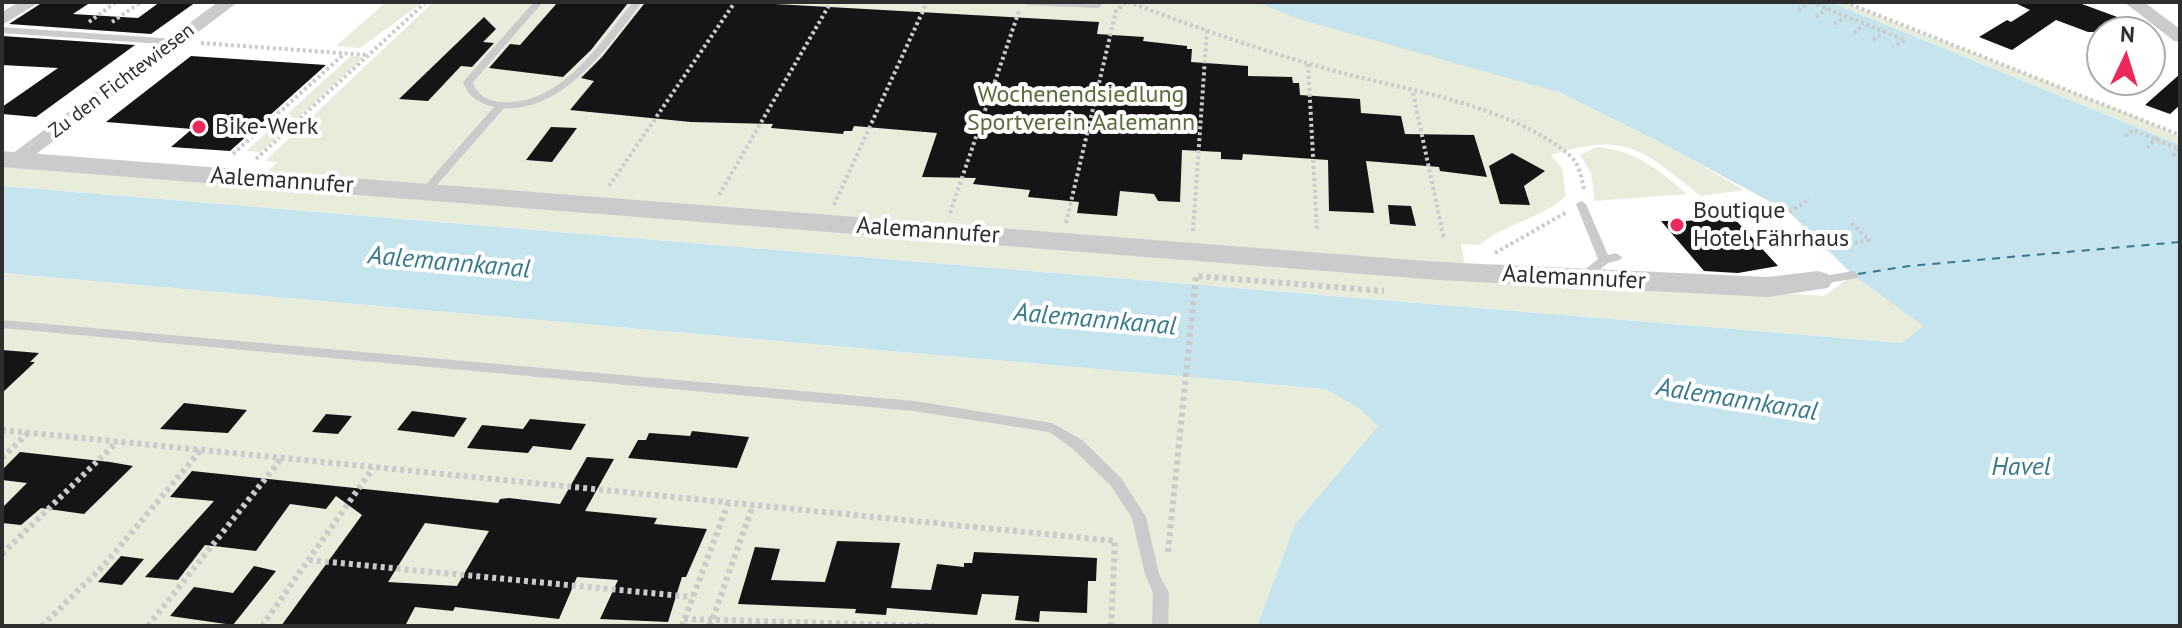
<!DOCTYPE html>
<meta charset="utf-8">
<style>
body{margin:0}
#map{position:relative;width:2182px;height:628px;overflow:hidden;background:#fff;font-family:"PT Sans",sans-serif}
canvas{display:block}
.frame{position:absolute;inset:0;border:4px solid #2e2e2e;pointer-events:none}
.north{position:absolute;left:2086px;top:16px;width:80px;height:80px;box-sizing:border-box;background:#fff;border:2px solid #ababab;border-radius:50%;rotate:4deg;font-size:22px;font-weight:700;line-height:32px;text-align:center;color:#2e2e2e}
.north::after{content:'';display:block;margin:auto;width:28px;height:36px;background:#ec2958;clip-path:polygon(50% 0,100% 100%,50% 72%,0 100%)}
</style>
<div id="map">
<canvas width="2182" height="628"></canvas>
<div class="frame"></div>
<div class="north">N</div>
</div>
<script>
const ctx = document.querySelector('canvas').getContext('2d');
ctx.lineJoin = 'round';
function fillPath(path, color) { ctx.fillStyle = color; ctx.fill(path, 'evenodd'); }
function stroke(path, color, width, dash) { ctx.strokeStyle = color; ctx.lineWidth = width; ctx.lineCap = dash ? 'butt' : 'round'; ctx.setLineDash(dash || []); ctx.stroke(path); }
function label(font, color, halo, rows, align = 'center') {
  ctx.font = font + ' "PT Sans",sans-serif'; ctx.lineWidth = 8; ctx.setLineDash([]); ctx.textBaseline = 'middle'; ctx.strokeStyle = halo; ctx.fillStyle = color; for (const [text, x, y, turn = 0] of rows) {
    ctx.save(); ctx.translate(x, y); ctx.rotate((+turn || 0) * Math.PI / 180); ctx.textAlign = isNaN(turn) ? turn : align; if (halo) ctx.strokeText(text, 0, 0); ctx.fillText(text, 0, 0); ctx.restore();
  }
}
const green = new Path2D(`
 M386,2H423L360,48L336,46Z
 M433,2H1255C1354,40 1460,56 1560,93C1624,117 1685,156 1744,190L1701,196C1641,150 1629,131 1551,155L1562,168L1566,196C1541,219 1506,223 1479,245L1461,244L1465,266L292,177L267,172L277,162L265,161Z
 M1830,2H1842L2144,120L2180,137V145Z
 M351,56L364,57L261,152L246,151Z
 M1597,147C1635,150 1659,170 1687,194L1595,201L1591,173L1580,155Z
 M2,159L1439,271L1824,296L1853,275L1923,326L1902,343L2,186Z
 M2,273L1325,389L1359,408L1378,426L1295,524L1257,626H2Z`);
const water = new Path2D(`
 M1255,2H1830L2180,145V626H1257L1295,524L1378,426L1359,408L1325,389L2,273V186L1902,343L1923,326L1853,275L1789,212L1654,139L1561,93L1302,20Z`);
const ferry = new Path2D(`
 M1858,274L1909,266L2180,242`);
const building = new Path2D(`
 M43,2H91L73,14L138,18L160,2H196L151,34L9,24Z
 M558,2L628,3L591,50L563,77L489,68L510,44L520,45Z
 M652,2H739L1099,22L1097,34L1144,37L1143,41L1187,46V49H1192L1191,62L1248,66V76L1292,77L1293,83H1299L1300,95L1360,99L1361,113L1401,116L1405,134L1474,135L1487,177L1440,171L1439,167L1366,161L1374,213L1329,211L1328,160L1243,154L1242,160L1221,159V152L1182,150L1180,202L1158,201L1154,194L1120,191L1117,216L1077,213L1079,202L1028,197L1030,190L973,184L976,178L922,177L937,133L854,126L852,131H844L843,134L771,128L773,124L691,122L570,110L594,81L581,78L602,57L644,4Z
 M2013,2H2084L2082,4L2120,18L2099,32H2088L2056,20L2012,50L1979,37L2007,20L2011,22L2030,10Z
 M484,17L496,29L483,42L494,43L472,67L461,66L428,101L399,99Z
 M2,36L135,45L36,117L2,114V107L58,68L2,65Z
 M191,56L326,65L230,151L171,147L192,129L106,122Z
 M2180,74V105L2170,114L2145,105Z
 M551,127L577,128L552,162L526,160Z
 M1512,153L1545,171L1524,186L1530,205L1500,204L1489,166Z
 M1388,205L1411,206L1416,226L1390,224Z
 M1731,215L1778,266L1738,273L1704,271L1661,221H1687Z
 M2,350L39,353L30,362H35L2,393Z
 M184,403L247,410L228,433L160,429Z
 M412,411L467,418L454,437L397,430Z
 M326,414L352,416L338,434L312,432Z
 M530,419L586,424L571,450L533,446L528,453L467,448L482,425L523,429Z
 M692,431L749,437L737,468L628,458L638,440H646L649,433L690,436Z
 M20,452L110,462L133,466L84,514L41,508L21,525L2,523V508L27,483L2,480V470Z
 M587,457L614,459L585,511L657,518L654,524L707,529L686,577H682L668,622L600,619L618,580L577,577L559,619L455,607L453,611L415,607L405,626H281L362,515L336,496L326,509L290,504L256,551L205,545L178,580L145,577L214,501L170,497L192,471L498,503L500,499L509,498L560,504ZM425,523L489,531L457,586L388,582Z
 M837,541L900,543L891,588L931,590L937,564L964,567V563H972L974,552L1097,558L1096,581H1088L1087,613L1040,611L1039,622L1015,620L1019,596L982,594L977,615L887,608L886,615L855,613L856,609L738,604L755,547L780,549L771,580L825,582Z
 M121,556L144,559L122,585L98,582Z
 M254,566L276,571L233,625L170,616L194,587L233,593Z`);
const pathFar1 = new Path2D(`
 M1128,2C1195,27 1262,51 1331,70C1405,90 1506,104 1567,153C1579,162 1582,177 1584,191
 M1811,2L1905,40L1893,47
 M1845,2L2180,135
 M1798,10L1809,3
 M1816,17L1827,9
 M89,22L116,2
 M112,22L141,2
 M1834,24L1846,17
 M1854,33L1864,24
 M1873,40L1884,32
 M201,43L368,55
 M1308,64L1317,229
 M1413,93L1444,239
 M2125,136L2133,130L2179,149L2172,157
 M2147,148L2158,137
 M233,154L344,54
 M256,159L426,2
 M609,186L735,2
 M719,195L831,2
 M834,205L927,2
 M1789,212L1810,199
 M950,213L1019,11
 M1066,223L1116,11L1126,2
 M1193,231L1207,30
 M1825,248L1869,240L1851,223
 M1495,253L1567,212`);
const path = new Path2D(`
 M2,430L1115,541L1111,626
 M2,458L28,433
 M1168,552L1196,276L1384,291
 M2,554L117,442
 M309,560L692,597
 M684,619L933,626
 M42,626L105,564L200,451
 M148,626L281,459
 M262,626L373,468
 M682,626L729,501
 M710,626L753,505`);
const service = new Path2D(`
 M534,2H543L473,82C477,96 489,101 502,102C561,106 601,42 633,2H642C610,44 564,112 504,108L429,194H421L420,192L421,190L494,107C479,103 468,97 463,82Z
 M1023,2H1098L1102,5L1098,8L1027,5Z
 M2,27L176,39L181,42L176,45L2,33Z
 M1581,201L1586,204L1608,255L1616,253L1622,257L1620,260L1608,263L1586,281H1578L1576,278L1578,275L1598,259L1576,204Z
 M1853,271L1859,275L1857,278L1818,285L1812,281L1818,277Z
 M2,320L914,401L1052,423L1082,440L1121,478L1146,517L1159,574L1169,593L1168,626H1152L1153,593L1145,574L1132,518L1111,486L1072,448L1049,432L914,411L2,328Z`);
const minor = new Path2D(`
 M19,2H40L2,25V12Z
 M218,2H238L23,164H9L6,160L9,156Z
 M2124,2H2144L2180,29V42L2174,41Z`);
const tertiary = new Path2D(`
 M2,151L1439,262L1767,277L1818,271L1828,274L1833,281L1828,288L1767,297L1439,280L2,167Z`);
const markers = [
 [199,127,8,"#ec2958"],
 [1677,225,8,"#ec2958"]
];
const farStreetnames = [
 ["Zu den Fichtewiesen",122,81,-37]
];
const parkNames = [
 ["Wochenendsiedlung",1081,95],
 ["Sportverein Aalemann",1081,123]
];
const poiNames = [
 ["Bike-Werk",215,127],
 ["Boutique",1693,211],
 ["Hotel Fährhaus",1693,239]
];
const streetNames = [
 ["Aalemannufer",282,181,4],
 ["Aalemannufer",928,231,4],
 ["Aalemannufer",1574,278,3]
];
const waterNames = [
 ["Aalemannkanal",449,263,5],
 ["Aalemannkanal",1095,320,5],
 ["Aalemannkanal",1737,400,9],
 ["Havel",2021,468]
];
fillPath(green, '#e7ecdb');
fillPath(water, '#c6e4ed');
stroke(ferry, '#377a8d', 2, [8, 7]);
fillPath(building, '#151515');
stroke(pathFar1, '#cbcbcb', 4, [3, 3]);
stroke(path, '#cbcbcb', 6, [4, 4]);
fillPath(service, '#cbcbcb');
fillPath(minor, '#cbcbcb');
fillPath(tertiary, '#cbcbcb');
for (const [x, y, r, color] of markers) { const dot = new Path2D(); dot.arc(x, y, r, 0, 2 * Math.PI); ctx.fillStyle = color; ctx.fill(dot); stroke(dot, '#fff', 3); }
label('20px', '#2e2e2e', '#fff', farStreetnames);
label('24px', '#596c3a', '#fff', parkNames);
label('24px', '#2e2e2e', '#fff', poiNames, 'left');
label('24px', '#2e2e2e', '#fff', streetNames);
label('italic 26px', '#377a8d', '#fff', waterNames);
</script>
